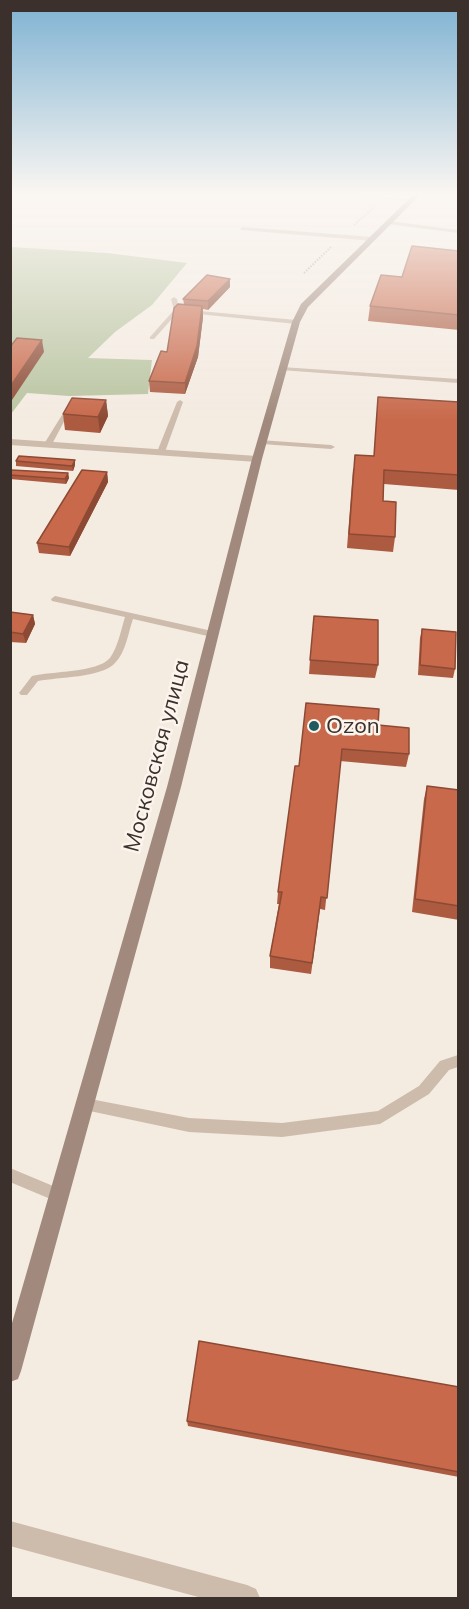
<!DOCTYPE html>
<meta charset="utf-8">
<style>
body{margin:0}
#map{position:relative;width:469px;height:1609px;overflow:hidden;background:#f4ebe1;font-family:Mulish,sans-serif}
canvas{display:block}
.frame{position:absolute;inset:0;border:12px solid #3b302b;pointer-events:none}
</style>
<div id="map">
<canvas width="469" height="1609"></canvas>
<div class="frame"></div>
</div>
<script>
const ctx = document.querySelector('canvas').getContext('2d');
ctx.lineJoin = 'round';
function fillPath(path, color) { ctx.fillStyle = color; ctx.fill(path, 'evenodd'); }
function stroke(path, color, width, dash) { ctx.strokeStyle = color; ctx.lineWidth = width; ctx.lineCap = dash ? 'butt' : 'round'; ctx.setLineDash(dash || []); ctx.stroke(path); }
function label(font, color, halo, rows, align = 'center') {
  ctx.font = font + ' Mulish,sans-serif'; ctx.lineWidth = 5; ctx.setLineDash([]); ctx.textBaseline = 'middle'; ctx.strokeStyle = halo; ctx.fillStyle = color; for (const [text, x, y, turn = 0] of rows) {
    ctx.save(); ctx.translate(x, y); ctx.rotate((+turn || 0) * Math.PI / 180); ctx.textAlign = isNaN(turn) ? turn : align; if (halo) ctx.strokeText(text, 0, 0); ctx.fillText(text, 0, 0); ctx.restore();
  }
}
const green = new Path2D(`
 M11,247L107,253L187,263L152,305L115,332L88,358L152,360L148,394L69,396L27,393L11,414Z`);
const path = new Path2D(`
 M354,225L373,208
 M304,273L331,247`);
const service = new Path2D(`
 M357,195L414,200L412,201L359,196Z
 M389,221L458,230V233L387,224Z
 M242,227L373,237L376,239L373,241L240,230Z
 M174,297L177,299L179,309L296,320L299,322L296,324L178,312L154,339H150V337L174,310L171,299Z
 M282,367L458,379V383L280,370L279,369Z
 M180,400L183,402L165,452L158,454L157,452L177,402Z
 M62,415L67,416L51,446H45L44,444Z
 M259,440L331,445L335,447L331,449L262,444L258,442Z
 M55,596L212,631L216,634L212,637L133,619C128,633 126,652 115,663C101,678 58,677 38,681L27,695H21L19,693L32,676C51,671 97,673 110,658C118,647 121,630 125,617L52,601L51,599Z
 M458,1055V1067L449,1070L429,1094L380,1124L282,1137L189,1132L85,1110L80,1109L78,1104L80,1099L85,1098L189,1118L282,1123L378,1111L419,1086L440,1061Z
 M10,1168L65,1191L67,1196L65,1201L60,1203L10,1182Z`);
const minor = new Path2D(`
 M10,439L257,456L262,459L257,462L10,445Z
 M10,1521L247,1585L256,1589L260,1598H202L10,1546Z`);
const secondary = new Path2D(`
 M413,195H420L308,307L300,322L262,459L181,787L21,1371L18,1379L10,1382V1330L167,787L252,459L292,322L301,304Z`);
const wall = new Path2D(`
 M459,251V330L368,321L370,306Z
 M230,287L208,310L203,309V317L198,357L185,394L150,392L149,381L167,352L184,304L183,299Z
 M378,397L459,402V490L384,484L383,501L395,537L393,552L347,548L353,469L374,456Z
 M106,400L108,416L100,433L65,430L63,414Z
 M16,461L75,465L73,471L16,466Z
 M10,470L68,473L69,478L66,484L10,479Z
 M107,472L108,482L70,556L39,553L37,543Z
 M10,612L33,615L35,624L26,643L10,642Z
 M422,629L455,669L453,678L418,675L420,638Z
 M310,660L378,665L375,678L309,674Z
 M378,725L409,754L406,767L340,761L325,910L320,909L311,974L270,968V956L279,904H277L278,892L299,766Z
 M427,786L459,790V920L412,912L424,799Z
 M459,1387V1477L188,1426L187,1421Z`);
const shadedWall = new Path2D(`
 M230,279V287L208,310V301Z
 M202,306L203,317L198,357L185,394V383Z
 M42,340L44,352L10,403V387Z
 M106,400L108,416L100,433L98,417Z
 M75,460V465L73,471L72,466Z
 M107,472L108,482L70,556L69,547Z
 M68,473L69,478L66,484L65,479Z
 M33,615L35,624L26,643L23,634Z`);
const building = new Path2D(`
 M412,246L459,251V315L370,306L381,275L402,277Z
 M207,275L230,279L208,301L183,299Z
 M178,304L202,306L197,346L185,383L149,381L161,351L167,352L174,308Z
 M17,338L42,340L10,387V347Z
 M378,397L459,402V475L384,470L383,501L396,502L395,537L349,534L355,455L374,456Z
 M72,398L106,400L98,417L63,414Z
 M19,456L75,460L72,466L16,461Z
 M10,470H11L68,473L65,479L10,475Z
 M82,470L107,472L69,547L37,543Z
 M10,612L33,615L23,634L10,632Z
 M314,616L378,620V665L310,660Z
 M422,629L456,632L455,669L420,665Z
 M306,703L379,709L378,725L409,728V754L342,749L327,898L321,897L312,963L270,956L282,892H278L295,766H299Z
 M427,786L459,790V906L415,899Z
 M199,1341L459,1387V1472L187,1421Z`);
const markers = [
 [314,726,6,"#1f5a5e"]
];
const poiNames = [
 ["Ozon",326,726]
];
const streetNames = [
 ["Московская улица",157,756,-75]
];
fillPath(green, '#b8c4a0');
stroke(path, '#b9a596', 2, [1.5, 1.5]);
fillPath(service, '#cdbbac');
fillPath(minor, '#cdbbac');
fillPath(secondary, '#a18a7d');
fillPath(wall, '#ac5a40');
fillPath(shadedWall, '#8c4a34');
fillPath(building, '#c8694b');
stroke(building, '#8c4a34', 1.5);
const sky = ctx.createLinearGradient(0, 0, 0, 420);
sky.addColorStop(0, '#7eb2d2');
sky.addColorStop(0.46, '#faf6f2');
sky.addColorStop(1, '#faf6f200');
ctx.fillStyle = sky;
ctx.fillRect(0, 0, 469, 420);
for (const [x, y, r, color] of markers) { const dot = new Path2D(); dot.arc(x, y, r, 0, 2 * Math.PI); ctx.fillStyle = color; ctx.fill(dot); stroke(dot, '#fbf5ee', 2); }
label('22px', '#3b302b', '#fbf5ee', poiNames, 'left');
label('22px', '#3b302b', '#fbf5ee', streetNames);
</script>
